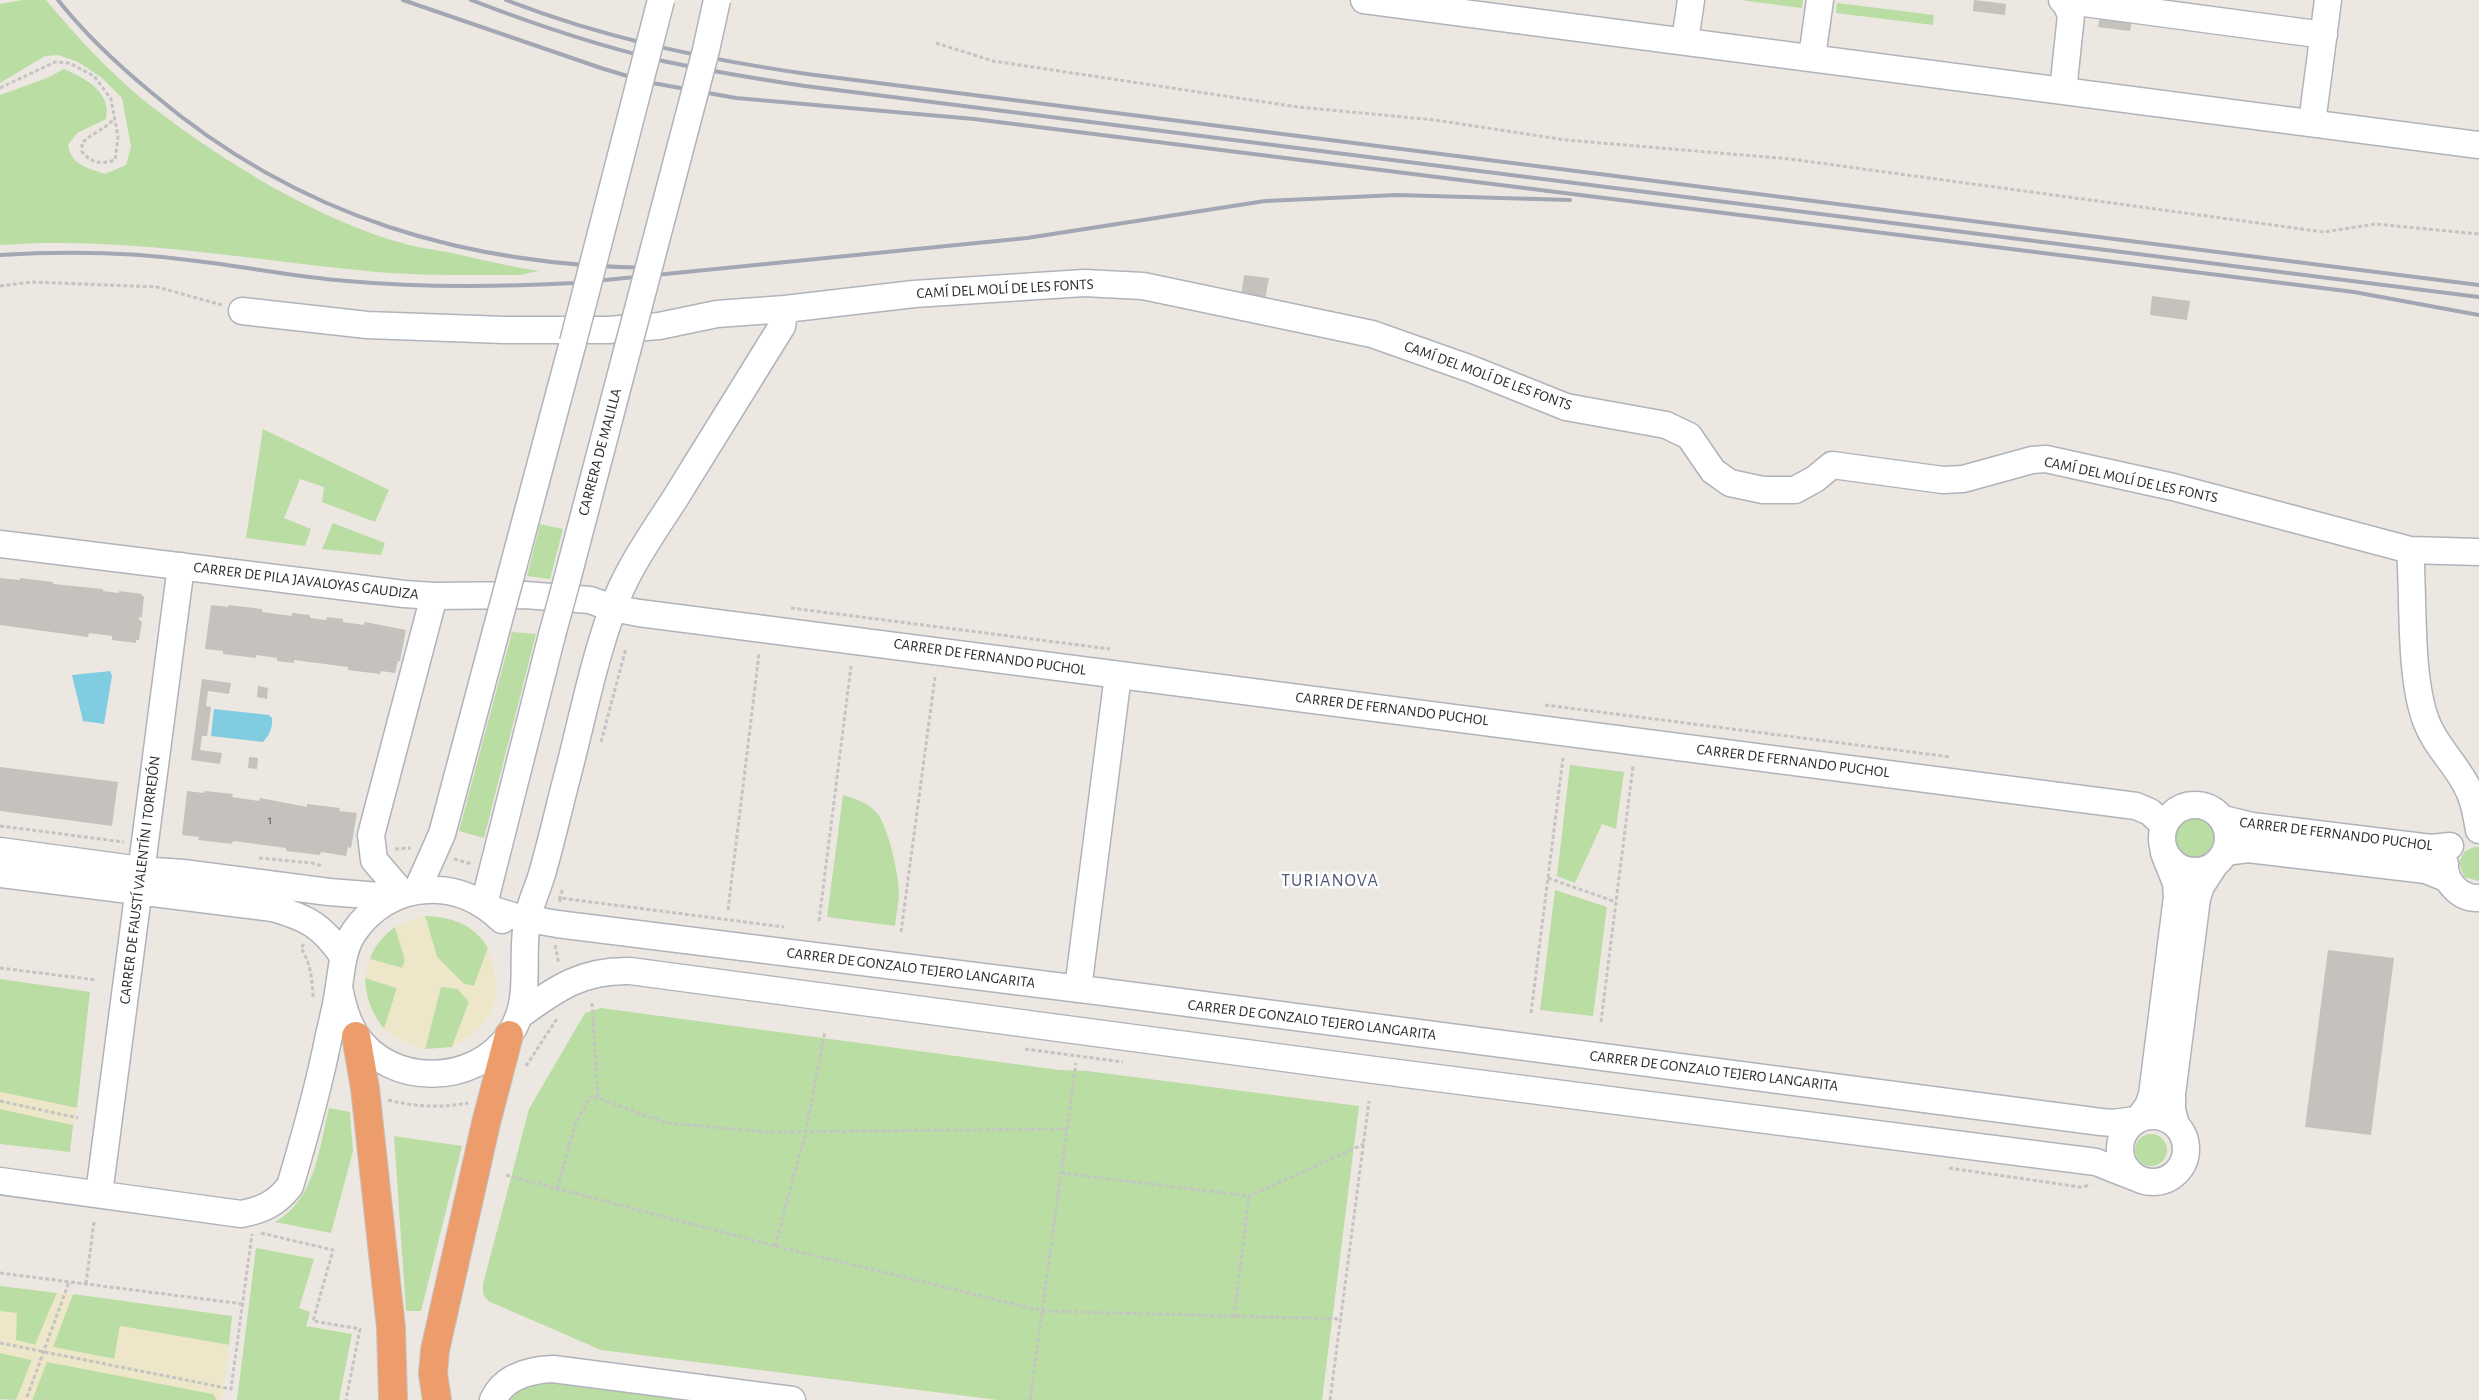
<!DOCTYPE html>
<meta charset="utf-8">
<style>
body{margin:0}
canvas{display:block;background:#ece7e1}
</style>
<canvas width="2479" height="1400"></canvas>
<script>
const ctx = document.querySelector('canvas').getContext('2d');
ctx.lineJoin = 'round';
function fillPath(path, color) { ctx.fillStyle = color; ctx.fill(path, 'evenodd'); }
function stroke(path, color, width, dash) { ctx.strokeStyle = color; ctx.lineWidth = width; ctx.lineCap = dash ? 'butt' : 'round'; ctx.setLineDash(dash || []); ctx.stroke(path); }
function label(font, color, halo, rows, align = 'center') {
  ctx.font = font + ' "Alegreya Sans",sans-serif'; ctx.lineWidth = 5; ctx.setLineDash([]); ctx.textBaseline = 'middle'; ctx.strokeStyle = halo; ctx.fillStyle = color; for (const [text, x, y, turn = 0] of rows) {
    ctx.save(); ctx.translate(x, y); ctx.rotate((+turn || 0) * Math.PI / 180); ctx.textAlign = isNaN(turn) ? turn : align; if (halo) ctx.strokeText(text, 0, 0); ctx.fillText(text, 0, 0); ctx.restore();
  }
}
const green = new Path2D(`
 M23,0H46C76,36 113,76 150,105C222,161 320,222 409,245C426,249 444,251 461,255C487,261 512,267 539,271L519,275C469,275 417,276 367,271C245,259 123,236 0,245V95L47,78L64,69C85,78 112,92 106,119L77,133L68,145C71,165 88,168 105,174L126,165L131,147L122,98L102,78L78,62L58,55L45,56L0,83V4Z
 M1740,0H1803L1802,8Z
 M1837,3L1934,15L1933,25L1836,13Z
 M263,429L389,490L375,522L322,502L324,487L300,479L284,518L311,529L305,546L246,538Z
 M333,523L385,543L381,555L322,549Z
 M540,524L563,529L550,579L527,576Z
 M512,632L536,634L484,838L459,831Z
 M1570,765L1624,772L1616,829L1602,824L1575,883L1557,876Z
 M843,795C854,798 869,803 877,813C889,829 899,875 899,895C898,906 896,916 895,926L827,917Z
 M2175 839a21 21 0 1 1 42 0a21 21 0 1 1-42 0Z
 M2474,847H2479V881L2464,877L2459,862L2464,852Z
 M1555,890L1607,907L1593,1016L1540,1010Z
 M425,916C451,917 474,924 488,948L474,986L464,984L437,957Z
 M395,927L405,960L402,968L370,959C374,946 384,935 395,927Z
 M365,978L397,988L384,1029C372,1013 366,999 365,978Z
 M0,979L90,992L77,1108L0,1092Z
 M441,986L458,989L469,1002L452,1047L425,1049Z
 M601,1008L1059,1070L1087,1071L1359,1106L1322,1400H998L601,1350L488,1301L483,1294V1284L529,1109L585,1013Z
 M329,1108L350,1112L353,1151L331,1233L275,1222C315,1199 319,1149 329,1108Z
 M0,1109L73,1125L70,1152L0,1144Z
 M2135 1150a16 16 0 1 1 32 0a16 16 0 1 1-32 0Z
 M394,1136L462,1146L421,1311H406Z
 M256,1248L314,1259L299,1308L310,1312L306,1326L352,1334L339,1400H237Z
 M0,1286L57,1293L35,1345L16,1340L0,1311Z
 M73,1294L232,1316L229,1345L120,1326L115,1359L52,1347Z
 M0,1353L32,1360L16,1400L0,1399Z
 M46,1361L213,1394L217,1400H32Z
 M542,1381L706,1400H505L521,1386Z`);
const sand = new Path2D(`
 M425,916L437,957L464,984L474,986L488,948C503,996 498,1022 452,1047L469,1002L458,989L441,987L425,1049L408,1044L384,1029L397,988L365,978L370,959L402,968L405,960L395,927Z
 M0,1092L77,1108L73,1125L0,1109Z
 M57,1293L73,1294L53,1347L114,1359L120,1326L229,1345L222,1400H217L213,1394L47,1362L32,1400H16L32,1360L0,1353V1311L17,1313L16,1340L35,1345Z`);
const water = new Path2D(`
 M110,671L112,676L104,724L83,721L72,675Z
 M214,709L269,715L272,718C273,727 269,736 263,742L211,736Z`);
const building = new Path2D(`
 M1974,0L2006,4L2005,15L1973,11Z
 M2100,16L2132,20L2130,31L2098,27Z
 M1244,275L1269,278L1265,299L1241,296Z
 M2152,296L2190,301L2187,320L2150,315Z
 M0,578L20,580V578L53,582V584L103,589V591L119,593V591L142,594V596H144L142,617H139V620L142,621L139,640H136V643L112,640V636L89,633L88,637L0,625Z
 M211,605L228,607L229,605L262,609V612L292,616V613L310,615V618L326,620L327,617L343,619V622L364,625L365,622L406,630L400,661H398L395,673L381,671L380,674L348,670V667L294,660V663L277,661V658L256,655V658L223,654V651L205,649Z
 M202,679L231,683L229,694L208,691L206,706L211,707L207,736H202L200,750L222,753L220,764L191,760Z
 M258,686L268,688L267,699L257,697Z
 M249,757L258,758L257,769L248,768Z
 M0,767L118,782L112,826L0,811Z
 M187,791L204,793L205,791L233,794L232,797L259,801L260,798L307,807V804L340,808L339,811L357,813L351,848L348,847L346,856L321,852L320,855L286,851V848L233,841L232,844L198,840L199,837L182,835Z
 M2328,950L2394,958L2371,1135L2305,1127Z`);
const path = new Path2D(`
 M936,43L993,61L1298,107L1435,120L1566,140L1790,159L2324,232L2375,224L2479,234
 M0,88L55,62L69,63L94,76L111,99L118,137L115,160C99,165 93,163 82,152V143C92,133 105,129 114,119
 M0,286L31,282L157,287L222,305
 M791,608L1110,649
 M1545,705L1951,757
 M601,742L626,648
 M0,826L124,842
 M395,849L411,848
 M259,858L312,863L322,866
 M454,859L472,864
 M1548,878L1616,902
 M558,898H560L563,888
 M560,902V898L784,927
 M728,910L759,654
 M819,921L851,666
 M901,932L935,677
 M304,944L301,948C311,964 312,979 313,997
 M555,945L559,964
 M0,968L97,980
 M592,1003L598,1098L666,1123L767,1132L1067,1129
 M1531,1013L1563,758
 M1601,1022L1633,766
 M1025,1049L1123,1062
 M526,1066L558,1017
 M388,1100C416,1107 440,1108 468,1103
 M0,1101L78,1118
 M1949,1168L2080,1187L2091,1185
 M1061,1173L1249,1196L1364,1144
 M506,1175L775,1246L1043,1311L1341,1319
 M557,1189L576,1122L591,1096L598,1098
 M261,1233L333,1250L313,1321L360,1329L346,1400
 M775,1246L806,1131L825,1031
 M0,1273L243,1304
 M86,1284L94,1222
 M1234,1317L1249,1196
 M0,1343L231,1389L252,1234
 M27,1397L69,1282
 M1030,1400L1076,1063
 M1330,1400L1369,1101`);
const minor = new Path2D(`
 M1364,0L2479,145
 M2062,0L2324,35
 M1685,41L1691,0
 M1812,57L1820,0
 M2063,91L2071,15L2064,0
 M2312,123L2328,0
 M242,311L367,325L504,330H608L659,326L717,314L785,309L914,294L1084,283L1143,286L1372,334L1471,369L1566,407L1666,425L1689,436L1713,471L1730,483L1763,490H1795L1815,479L1832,465L1943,480L1963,479L2032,460L2046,459L2173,487L2410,550L2479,552
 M0,544L404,594L434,596L525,595L590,600L612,608L639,613L2136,806L2150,812L2164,825
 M2410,550C2414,601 2409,675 2426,721C2435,745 2453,761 2465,783C2474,798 2476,814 2479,830
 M511,575L573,342
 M567,580L627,351
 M2162 838a33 33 0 1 1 66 0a33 33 0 1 1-66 0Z
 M2223,819L2252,826L2431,848L2450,846
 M0,851L141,870L183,873L329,892L393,897
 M2225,852L2248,849L2384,865L2426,870L2448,879
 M2445,864C2444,882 2460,899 2479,898
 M0,874L273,908C308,918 322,926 343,956
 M417,890L442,834L496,631
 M403,894L374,860L371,835L434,596
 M484,904L552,635
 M490,909L513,916L557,924L1104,992L2101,1122L2113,1123L2135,1120
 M339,987C342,1004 346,1019 355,1034C390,1088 475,1086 510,1034C534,998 519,957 528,917C531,902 538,888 542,874C551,843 558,812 566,781C581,725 592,666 612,611C626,570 653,533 676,497C711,440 747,383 782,326L785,309
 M1078,989L1118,675
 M520,1015C557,988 582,970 630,971L1374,1070L2096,1162L2134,1177
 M2120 1149a33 33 0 1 1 66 0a33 33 0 1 1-66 0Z
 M2139,1118L2148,1106L2152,1095L2177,897L2176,883L2164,853
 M2176,1125L2172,1110V1094L2197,898L2201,886L2214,866
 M0,1181L241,1214C262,1210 276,1204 290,1186C305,1136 319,1086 329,1035C333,1019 337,1002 339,986C342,967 343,948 354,932C371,907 398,891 427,890C457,888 481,900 502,920
 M99,1194L181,566
 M493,1400C504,1376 529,1370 553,1369L792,1400`);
const highway = new Path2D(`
 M356,1036L365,1088L391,1328L393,1400
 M437,1400L433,1374L435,1350L486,1123L509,1035`);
const rail = new Path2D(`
 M58,0C85,34 118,65 152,93C299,218 468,267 658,268
 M403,0L601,68L647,82L736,98L974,119L2354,292L2479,315
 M471,0C533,24 599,46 663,61C710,71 758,79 805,86L2479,297
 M506,0C603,38 704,59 807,74L2479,285
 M0,255C66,251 132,252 197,261C247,267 297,277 347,281C423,288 499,287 575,283L1027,238L1265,201L1397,195L1570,200`);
const minorBridge = new Path2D(`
 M573,342L661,0
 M627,351L706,50L717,0
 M496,631L511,575
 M552,635L567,580`);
const numberNames = [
 ["1",270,820]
];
const streetNames = [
 ["CAMÍ DEL MOLÍ DE LES FONTS",1005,289,-3],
 ["CAMÍ DEL MOLÍ DE LES FONTS",1488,376,20],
 ["CARRERA DE MALILLA",600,452,-75],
 ["CAMÍ DEL MOLÍ DE LES FONTS",2131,480,12],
 ["CARRER DE PILA JAVALOYAS GAUDIZA",306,581,7],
 ["CARRER DE FERNANDO PUCHOL",990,657,8],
 ["CARRER DE FERNANDO PUCHOL",1392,709,7],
 ["CARRER DE FERNANDO PUCHOL",1793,761,7],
 ["CARRER DE FERNANDO PUCHOL",2336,834,7],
 ["CARRER DE FAUSTÍ VALENTÍN I TORREJÓN",140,880,-83],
 ["CARRER DE GONZALO TEJERO LANGARITA",911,968,7],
 ["CARRER DE GONZALO TEJERO LANGARITA",1312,1020,7],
 ["CARRER DE GONZALO TEJERO LANGARITA",1714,1071,7]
];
const quarterNames = [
 ["TURIANOVA",1330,881]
];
fillPath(green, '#badda3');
fillPath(sand, '#ede6c8');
fillPath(water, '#80cde2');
fillPath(building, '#c5c1bc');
stroke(minor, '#b1b3bb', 29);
stroke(highway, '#c4c4c4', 30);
stroke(path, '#c4c4c4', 3, [4, 2.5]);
stroke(minor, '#fff', 26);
stroke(highway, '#ed9d6b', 28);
stroke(rail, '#a3a7b4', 4);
stroke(minorBridge, '#b1b3bb', 29, []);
stroke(minorBridge, '#fff', 26);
label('12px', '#525150', null, numberNames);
label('15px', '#2c2c2c', '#fff', streetNames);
ctx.letterSpacing = '1px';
label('18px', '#515a79', '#fff', quarterNames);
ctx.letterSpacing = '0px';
</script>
